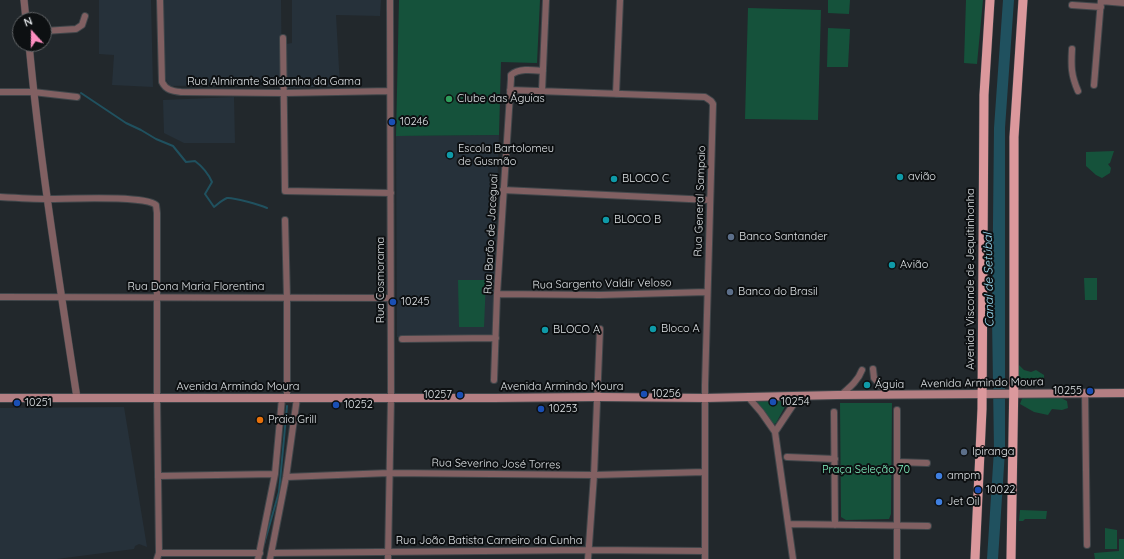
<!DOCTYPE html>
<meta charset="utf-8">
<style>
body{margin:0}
#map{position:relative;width:1124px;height:559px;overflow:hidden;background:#22282c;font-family:Quicksand,sans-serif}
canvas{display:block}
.north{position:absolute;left:12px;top:12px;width:40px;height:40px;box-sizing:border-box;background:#0d1012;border:1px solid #616466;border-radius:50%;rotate:339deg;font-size:11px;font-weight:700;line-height:16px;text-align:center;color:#dee2e5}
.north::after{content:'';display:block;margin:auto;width:14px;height:18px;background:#fd8ec0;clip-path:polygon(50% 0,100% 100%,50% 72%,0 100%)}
</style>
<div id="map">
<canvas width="1124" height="559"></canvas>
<div class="north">N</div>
</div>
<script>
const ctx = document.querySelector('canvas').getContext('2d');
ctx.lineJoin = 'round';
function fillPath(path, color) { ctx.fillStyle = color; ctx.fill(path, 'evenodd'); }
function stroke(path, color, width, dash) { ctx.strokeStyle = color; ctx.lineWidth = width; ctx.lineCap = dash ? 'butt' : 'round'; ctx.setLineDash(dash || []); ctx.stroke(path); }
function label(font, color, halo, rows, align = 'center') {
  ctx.font = font + ' Quicksand,sans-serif'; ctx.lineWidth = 4; ctx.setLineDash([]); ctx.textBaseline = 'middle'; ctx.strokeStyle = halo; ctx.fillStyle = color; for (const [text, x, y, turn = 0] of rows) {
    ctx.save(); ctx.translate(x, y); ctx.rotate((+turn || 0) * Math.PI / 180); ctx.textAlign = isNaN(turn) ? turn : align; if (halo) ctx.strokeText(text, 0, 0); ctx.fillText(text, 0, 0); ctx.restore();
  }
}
const built = new Path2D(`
 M99,0H151L153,87L112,85L114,55L99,54Z
 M164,0H281L282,84L170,86L163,75Z
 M292,0H381L380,16L336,15L340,86L286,88V44L292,43Z
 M234,97L235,143H184L164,133L163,100Z
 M499,135L492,337H397L396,136Z
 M124,407L147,547L139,544L135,546L134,549L57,559H0V408Z`);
const green = new Path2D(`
 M399,0H540L537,63L501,62L499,135L396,136Z
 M828,0H850L849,14L828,13Z
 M966,0H983L977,64L964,63Z
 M748,8L821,10L818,120L745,119Z
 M828,28L850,29L848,67H827Z
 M1114,151L1110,163L1108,164L1111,168L1110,173L1102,178L1096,175L1086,166V152Z
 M1084,278H1097V300H1085Z
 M458,280H486L484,327H459Z
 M1018,364L1024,370L1031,372L1036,370L1044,375V385H1036L1035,382L1031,387H1015Z
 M1023,396L1045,397L1054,398L1057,396L1067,401L1068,408L1062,410L1052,409L1048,415L1034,412L1020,404Z
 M757,400H787L788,401L776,423L773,425L757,402Z
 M840,403H892L891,514L889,519L846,520L841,517Z
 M1020,510L1047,511L1046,519H1025L1023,521H1019Z
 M1105,528L1117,530V549H1105Z
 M1119,539H1124V559H1095L1094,553L1119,551Z`);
const water = new Path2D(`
 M1003,0H1014L1005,128V451L998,559H987L994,450L992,317L994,128Z`);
const stream = new Path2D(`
 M81,93L126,123L141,130L156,139L173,146L186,162L195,161C203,167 208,173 212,182L205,194L214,207C218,204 222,200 227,198C233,197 260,205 267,208
 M264,544L279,492L287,406`);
const minor = new Path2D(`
 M160,0L162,82C166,90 172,91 181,92L284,93L390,91
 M1101,1L1124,3
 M1072,5L1101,7
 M44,31L76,29L82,25L85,16
 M283,38L285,191L391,193
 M1072,49C1071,66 1071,75 1078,91
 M1094,85L1101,0
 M510,90L705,97L711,101L713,104L705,385V559
 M542,91L546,0
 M0,92H33L77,97
 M616,94L620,0
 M503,190L710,200
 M0,197C16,198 33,199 49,199C69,199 144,195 156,205L157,213V398L159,553L157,559
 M285,220L287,298V398
 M497,294L600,295L707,292
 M0,297L391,298
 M402,339L496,338
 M873,369L874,378L889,395
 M494,380L497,294L511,79V75C519,68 533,70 543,71
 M1085,393L1087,545
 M841,395C849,388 858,381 862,370
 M748,397L761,412L775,432L793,559
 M897,410V559
 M834,412L835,525
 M775,432L795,402L801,396
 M787,457L835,459
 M897,462L927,463
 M158,476L275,474
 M286,477L389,473L594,475L705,472
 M788,524L928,526
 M159,553H260
 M272,553L589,550L705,551
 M258,559L275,474L282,398
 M270,559L286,477L297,398
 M388,559L391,398L390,0
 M588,559L594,475L600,329`);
const tertiary = new Path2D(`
 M24,0L26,20
 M29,44C40,162 59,280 77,398`);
const secondary = new Path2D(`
 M0,398H494L598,397L705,398L837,395L1124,393`);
const primary = new Path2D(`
 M975,559L982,409L984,95L990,0
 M1011,559L1014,376V137L1023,0`);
const markers = [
 [449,99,4,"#2e9e5b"],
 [392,122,4,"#1a4fb4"],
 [450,155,4,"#0f9aa8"],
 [900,177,4,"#0f9aa8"],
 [614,179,4,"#0f9aa8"],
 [606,220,4,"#0f9aa8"],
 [731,237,4,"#5c6f8a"],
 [892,265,4,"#0f9aa8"],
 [730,292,4,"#5c6f8a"],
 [393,302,4,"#1a4fb4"],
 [653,329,4,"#0f9aa8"],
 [545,330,4,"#0f9aa8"],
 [867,385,4,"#0f9aa8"],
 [1090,391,4,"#1a4fb4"],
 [644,394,4,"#1a4fb4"],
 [460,395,4,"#1a4fb4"],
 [773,402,4,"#1a4fb4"],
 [17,403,4,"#1a4fb4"],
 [336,405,4,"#1a4fb4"],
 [541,409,4,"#1a4fb4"],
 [260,420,4,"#e8710a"],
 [964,452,4,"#5c6f8a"],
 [939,476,4,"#3f7fe0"],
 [978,490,4,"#1a4fb4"],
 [939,502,4,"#3f7fe0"]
];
const streetNames = [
 ["Rua Almirante Saldanha da Gama",274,82],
 ["Rua General Sampaio",700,201,-88],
 ["Rua Barão de Jaceguai",491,234,-87],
 ["Avenida Visconde de Jequitinhonha",971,279,-90],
 ["Rua Cosmorama",381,280,-90],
 ["Rua Sargento Valdir Veloso",602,284,-1],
 ["Rua Dona Maria Florentina",196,287],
 ["Avenida Armindo Moura",982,383,-1],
 ["Avenida Armindo Moura",238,387],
 ["Avenida Armindo Moura",562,387],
 ["Rua Severino José Torres",496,464,1],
 ["Rua João Batista Carneiro da Cunha",489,541]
];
const poiNames = [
 ["Clube das Águias",457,99],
 ["10246",400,122],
 ["Escola Bartolomeu",458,149],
 ["de Gusmão",458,162],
 ["avião",908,177],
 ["BLOCO C",622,179],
 ["BLOCO B",614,220],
 ["Banco Santander",739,237],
 ["Avião",900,265],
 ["Banco do Brasil",738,292],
 ["10245",401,302],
 ["Bloco A",661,329],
 ["BLOCO A",553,330],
 ["Águia",875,385],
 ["10255",1082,391,"right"],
 ["10256",652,394],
 ["10257",452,395,"right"],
 ["10254",781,402],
 ["10251",25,403],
 ["10252",344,405],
 ["10253",549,409],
 ["Praia Grill",268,420],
 ["Ipiranga",972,452],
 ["ampm",947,476],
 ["10022",986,490],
 ["Jet Oil",947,502]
];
const parkNames = [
 ["Praça Seleção 70",866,470]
];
const waterNames = [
 ["Canal de Setúbal",989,280,-91]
];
fillPath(built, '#26313a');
fillPath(green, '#15523b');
fillPath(water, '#20515f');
stroke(stream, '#20515f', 2);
stroke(minor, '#40464a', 8);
stroke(tertiary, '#40464a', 8);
stroke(secondary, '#40464a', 10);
stroke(primary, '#40464a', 10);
stroke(minor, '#816062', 6);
stroke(tertiary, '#816062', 7);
stroke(secondary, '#b47f83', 8);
stroke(primary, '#db989c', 9);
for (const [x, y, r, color] of markers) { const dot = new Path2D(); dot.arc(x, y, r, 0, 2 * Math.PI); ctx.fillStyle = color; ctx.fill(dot); stroke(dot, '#0d1012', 1.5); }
label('11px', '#dee2e5', '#0d1012', streetNames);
label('11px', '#dee2e5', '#0d1012', poiNames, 'left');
label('11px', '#83f4c2', '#0d1012', parkNames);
label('italic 12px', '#9adff5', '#0d1012', waterNames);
</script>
